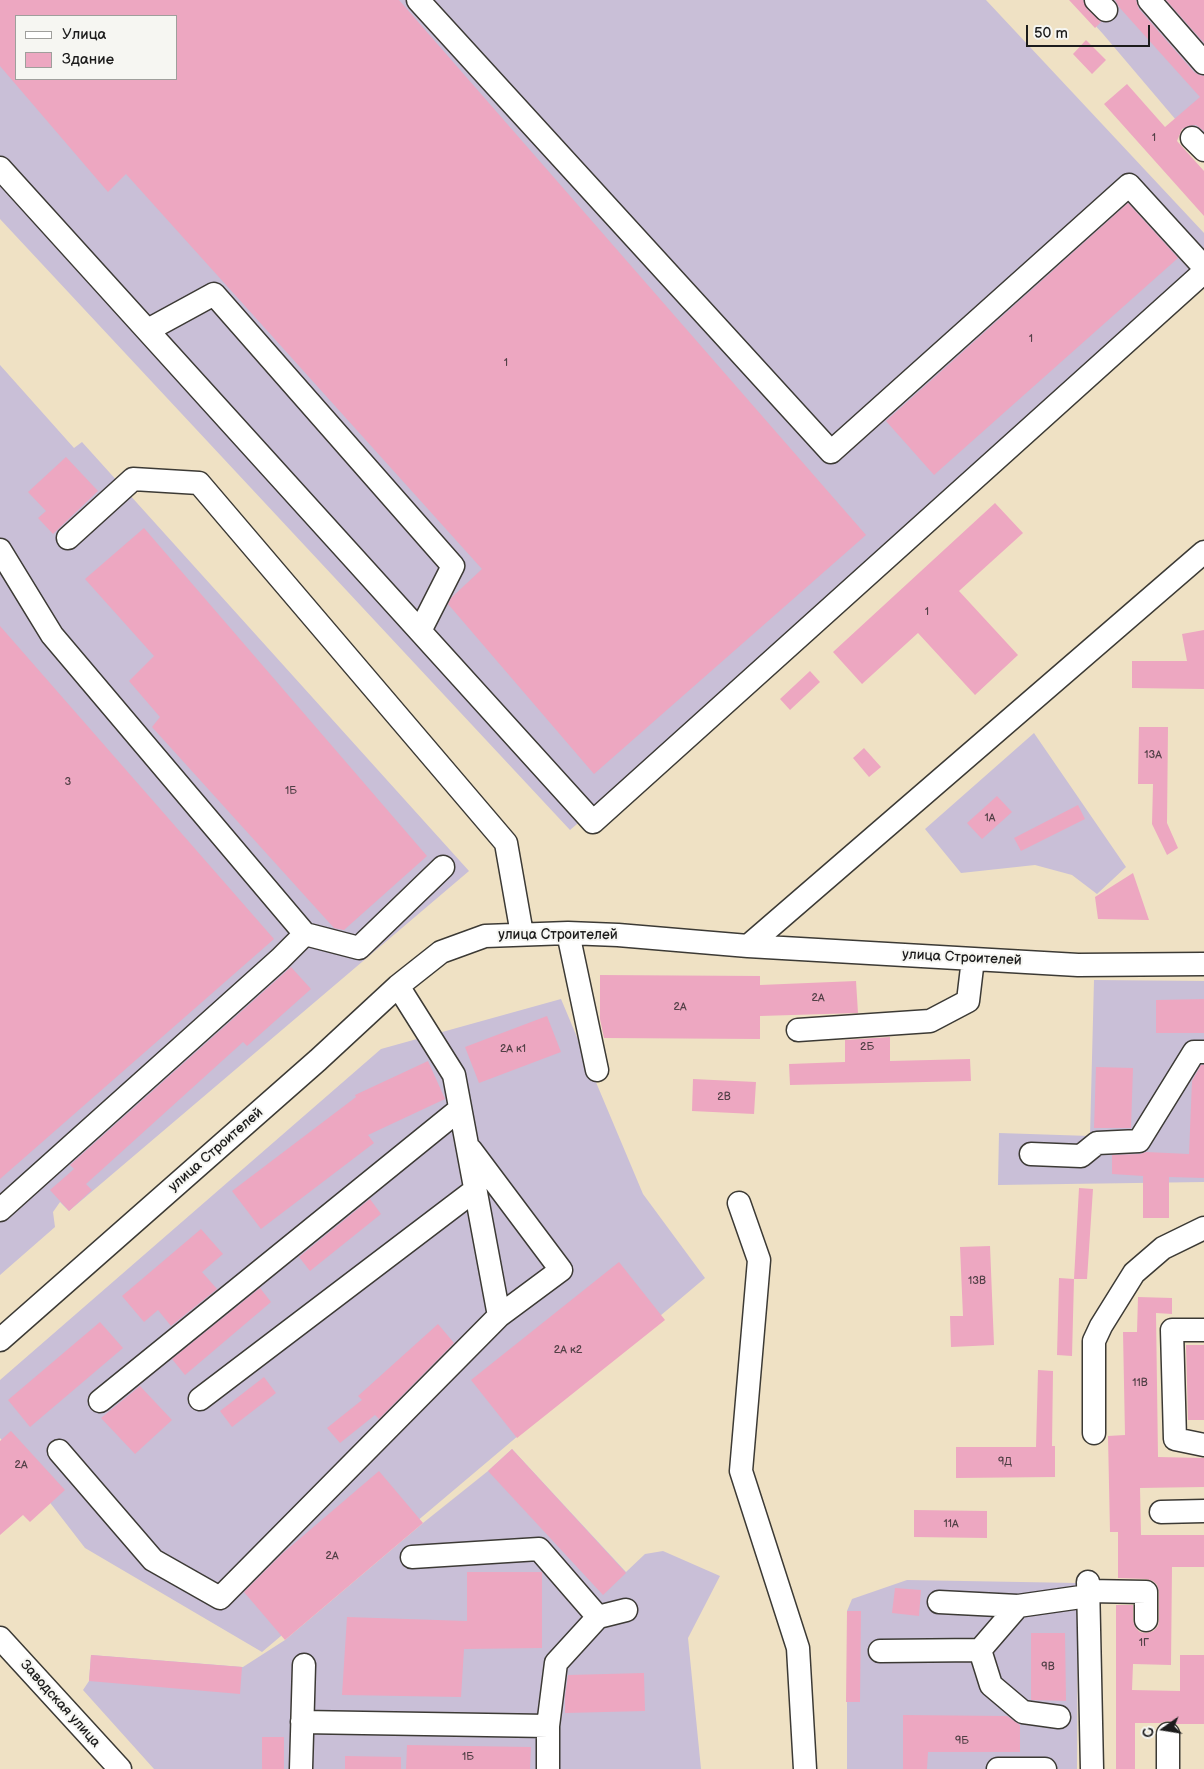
<!DOCTYPE html>
<meta charset="utf-8">
<style>
body{margin:0}
#map{position:relative;width:1204px;height:1769px;overflow:hidden;background:#efe1c4;font-family:"Balsamiq Sans",sans-serif}
canvas{display:block}
.legend{position:absolute;left:15px;top:15px;width:162px;height:65px;box-sizing:border-box;background:#f6f6f2;border:1px solid #9f9f9c;margin:0;padding:6px 9px;list-style:none;font-size:15px;color:#1c1c1c}
.legend li{display:flex;align-items:center;gap:10px;height:25px}
.legend b{width:25px;border:1px solid #9f9f9c}
.north{position:absolute;left:1139px;top:1704px;width:50px;height:50px;-webkit-text-stroke:4px #f6f6f2;paint-order:stroke;rotate:257deg;font-size:14px;font-weight:700;line-height:20px;text-align:center;color:#1c1c1c}
.north::after{content:'';display:block;margin:auto;width:18px;height:22px;background:#1c1c1c;clip-path:polygon(50% 0,100% 100%,50% 72%,0 100%)}
.scale{position:absolute;left:1026px;top:25px;width:124px;height:22px;box-sizing:border-box;border:2px solid #1c1c1c;border-top:0;padding-left:6px;font-size:15px;line-height:18px;white-space:nowrap;color:#1c1c1c;-webkit-text-stroke:4px #f6f6f2;paint-order:stroke}
</style>
<div id="map">
<canvas width="1204" height="1769"></canvas>
<ul class="legend">
<li><b style="height:6px;background:#fff"></b>Улица</li>
<li><b style="height:14px;background:#eda7c1"></b>Здание</li>
</ul>
<div class="north">С</div>
<div class="scale">50 m</div>
</div>
<script>
const ctx = document.querySelector('canvas').getContext('2d');
ctx.lineJoin = 'round';
function fillPath(path, color) { ctx.fillStyle = color; ctx.fill(path, 'evenodd'); }
function stroke(path, color, width, dash) { ctx.strokeStyle = color; ctx.lineWidth = width; ctx.lineCap = dash ? 'butt' : 'round'; ctx.setLineDash(dash || []); ctx.stroke(path); }
function label(font, color, halo, rows, align = 'center') {
  ctx.font = font + ' "Balsamiq Sans",sans-serif'; ctx.lineWidth = 4; ctx.setLineDash([]); ctx.textBaseline = 'middle'; ctx.strokeStyle = halo; ctx.fillStyle = color; for (const [text, x, y, turn = 0] of rows) {
    ctx.save(); ctx.translate(x, y); ctx.rotate((+turn || 0) * Math.PI / 180); ctx.textAlign = isNaN(turn) ? turn : align; if (halo) ctx.strokeText(text, 0, 0); ctx.fillText(text, 0, 0); ctx.restore();
  }
}
const industrial = new Path2D(`
 M0,0H986L1204,233V287L570,830L0,219ZM16,16H176V79H16Z
 M1072,0H1204V153L1103,34Z
 M0,365L74,448L82,442L469,871L69,1211L60,1202L53,1212L55,1227L0,1275Z
 M1034,733L1126,867L1097,894L1072,875L1035,865L961,873L925,829Z
 M1094,980L1204,981V1182L998,1185L999,1133L1090,1136Z
 M561,999L643,1194L705,1278L262,1652L85,1548L0,1438V1380L381,1049Z
 M512,1449L626,1572L645,1554L663,1551L720,1576L688,1638L701,1769H154L83,1690L89,1681L91,1655L243,1667L285,1640L423,1523L488,1471Z
 M907,1580L1078,1583L1077,1769H847V1611L852,1599Z`);
const building = new Path2D(`
 M0,0H399L866,535L594,774L448,604L451,598L482,569L126,174L108,192L0,66ZM16,16H176V79H16Z
 M1069,0H1083L1087,9L1101,22L1095,28Z
 M1115,0H1136L1139,9L1194,72L1199,75L1204,76V131L1196,125L1188,126L1182,129L1177,141L1204,171V216L1104,104L1127,84L1165,127L1200,97L1119,7Z
 M1166,0H1204V43Z
 M1086,40L1106,60L1092,74L1073,54Z
 M1128,203L1178,258L934,475L886,421Z
 M66,457L98,491L53,534L38,518L46,511L28,492Z
 M995,503L1023,533L959,591L1018,655L975,695L918,633L862,684L833,652Z
 M144,528L427,856L344,930L334,928L152,727L160,717L129,681L154,656L85,579Z
 M0,626L274,939L0,1179Z
 M1204,630V689L1132,688V661H1187L1182,634Z
 M810,671L820,682L790,710L780,699Z
 M1139,727H1168L1167,823L1178,848L1167,855L1152,824L1153,784H1138Z
 M864,748L881,767L869,777L853,758Z
 M997,796L1012,812L982,839L967,823Z
 M1078,805L1085,819L1021,851L1014,838Z
 M1133,873L1149,920L1098,919L1095,897Z
 M291,967L311,989L247,1046L243,1042L86,1184L92,1190L69,1211L50,1190L74,1169L70,1165Z
 M600,975L760,976V985L856,981L858,1013L760,1016V1039L604,1038L600,1019Z
 M1204,999V1033H1156V1000Z
 M547,1016L561,1052L479,1083L465,1047Z
 M890,1037V1061L970,1059L971,1081L790,1085L789,1064L845,1062V1040Z
 M428,1061L445,1099L368,1135L374,1143L261,1229L232,1191L356,1097L355,1095Z
 M1201,1065H1204V1178L1169,1177V1218H1143V1176L1112,1174V1155L1140,1154L1146,1152L1189,1154L1192,1081Z
 M1096,1067L1133,1068L1131,1128H1094Z
 M693,1079L756,1082L754,1114L692,1111Z
 M1079,1188L1093,1189L1087,1279H1074Z
 M370,1199L381,1214L310,1271L299,1257Z
 M201,1229L223,1254L202,1272L217,1289L171,1326L158,1310L144,1322L122,1296Z
 M990,1246L994,1345L951,1347L950,1316H963L960,1247Z
 M619,1262L665,1320L517,1438L471,1380Z
 M1059,1278L1074,1279L1072,1356L1057,1355Z
 M260,1288L271,1302L185,1375L172,1359Z
 M1138,1297L1172,1298V1314L1156,1313L1158,1457L1204,1458V1487L1140,1488L1141,1535H1204V1567H1172L1171,1665L1133,1664L1132,1690L1180,1691V1655H1204V1724H1176L1168,1721L1160,1723H1135V1769H1116V1605H1133V1620L1135,1627L1140,1632L1146,1633L1153,1631L1158,1626L1159,1620V1592L1157,1585L1153,1581L1146,1579L1118,1578V1532H1110L1108,1436L1125,1435L1123,1332H1137Z
 M100,1322L123,1348L30,1427L8,1400Z
 M438,1324L454,1343L379,1419L375,1415L340,1443L327,1428L362,1400L358,1396Z
 M1186,1345H1204V1420H1188Z
 M1038,1370L1053,1371L1052,1446H1055V1477L956,1478V1447H1036Z
 M264,1377L276,1393L232,1427L220,1411Z
 M140,1386L172,1420L135,1454L101,1418Z
 M11,1431L65,1490L30,1522L23,1515L0,1535V1441Z
 M512,1449L626,1573L603,1595L488,1471Z
 M379,1471L423,1523L285,1640L244,1592L283,1553Z
 M914,1510L987,1511V1538L914,1537Z
 M467,1572H542V1648L464,1649L461,1697L342,1695L347,1617L467,1621Z
 M895,1588L921,1590L919,1616L892,1613Z
 M847,1611H861L860,1702H846Z
 M1031,1633H1065L1066,1701L1031,1700Z
 M91,1655L242,1667L240,1694L89,1681Z
 M644,1673L645,1711L565,1713V1697L568,1675Z
 M903,1715L1007,1716L1020,1725V1752H928L927,1769H903Z
 M262,1737H284V1769H262Z
 M407,1745L531,1747L530,1769H406Z
 M345,1756L401,1757V1769H345Z`);
const minor = new Path2D(`
 M418,0L831,452L1129,185L1204,267
 M1096,0L1106,10
 M1149,0L1204,63
 M1192,138L1204,150
 M0,168L593,822L1204,272
 M148,330L214,294L453,566L420,631
 M68,538L133,479L199,483L506,843L522,934
 M0,550L52,635L305,934
 M568,933L597,1070
 M748,946L1204,552
 M798,1030L930,1021L968,1001L973,959
 M471,1150L561,1270L499,1316
 M1031,1154L1081,1156L1097,1143L1139,1141L1194,1052H1204
 M739,1203L759,1260L741,1471L798,1648L805,1769
 M0,1210L280,959L305,934L359,948L443,867
 M1204,1330H1172L1175,1439L1204,1445
 M0,1340L318,1060L398,986L441,952L485,936L568,933L618,935L748,946L1078,965L1204,964
 M200,1399L475,1190
 M100,1401L460,1109
 M1094,1433V1341L1101,1326L1134,1273L1163,1248L1204,1228
 M59,1451L153,1560L220,1598L499,1316L454,1075L398,986
 M1161,1512L1204,1511
 M412,1557L539,1549L598,1617
 M1088,1582L1092,1769
 M1088,1591L1146,1592V1620
 M939,1602L1018,1606
 M0,1638L120,1769
 M980,1650L991,1685L1023,1712L1059,1717
 M880,1651L980,1650L1018,1606L1088,1596
 M302,1722L548,1726
 M301,1769L304,1665
 M548,1769V1726L556,1663L598,1617L626,1610
 M998,1769H1045
 M1168,1769V1734`);
const numberNames = [
 ["1",1154,138],
 ["1",1031,339],
 ["1",506,363],
 ["1",927,612],
 ["13А",1153,755],
 ["3",68,782],
 ["1Б",291,791],
 ["1А",990,818],
 ["2А",818,998],
 ["2А",680,1007],
 ["2Б",867,1047],
 ["2А к1",513,1049],
 ["2В",724,1097],
 ["13В",977,1281],
 ["2А к2",568,1350],
 ["11В",1140,1383],
 ["9Д",1005,1462],
 ["2А",21,1465],
 ["11А",951,1524],
 ["2А",332,1556],
 ["1Г",1144,1643],
 ["9В",1048,1667],
 ["9Б",962,1741],
 ["1Б",468,1757]
];
const streetNames = [
 ["улица Строителей",558,935],
 ["улица Строителей",962,958,3],
 ["улица Строителей",216,1150,-41],
 ["Заводская улица",60,1704,48]
];
fillPath(industrial, '#c9bfd7');
fillPath(building, '#eda7c1');
stroke(minor, '#3c3a35', 25);
stroke(minor, '#fff', 22);
label('11px', '#503f45', null, numberNames);
label('14px', '#1c1c1c', '#f6f6f2', streetNames);
</script>
